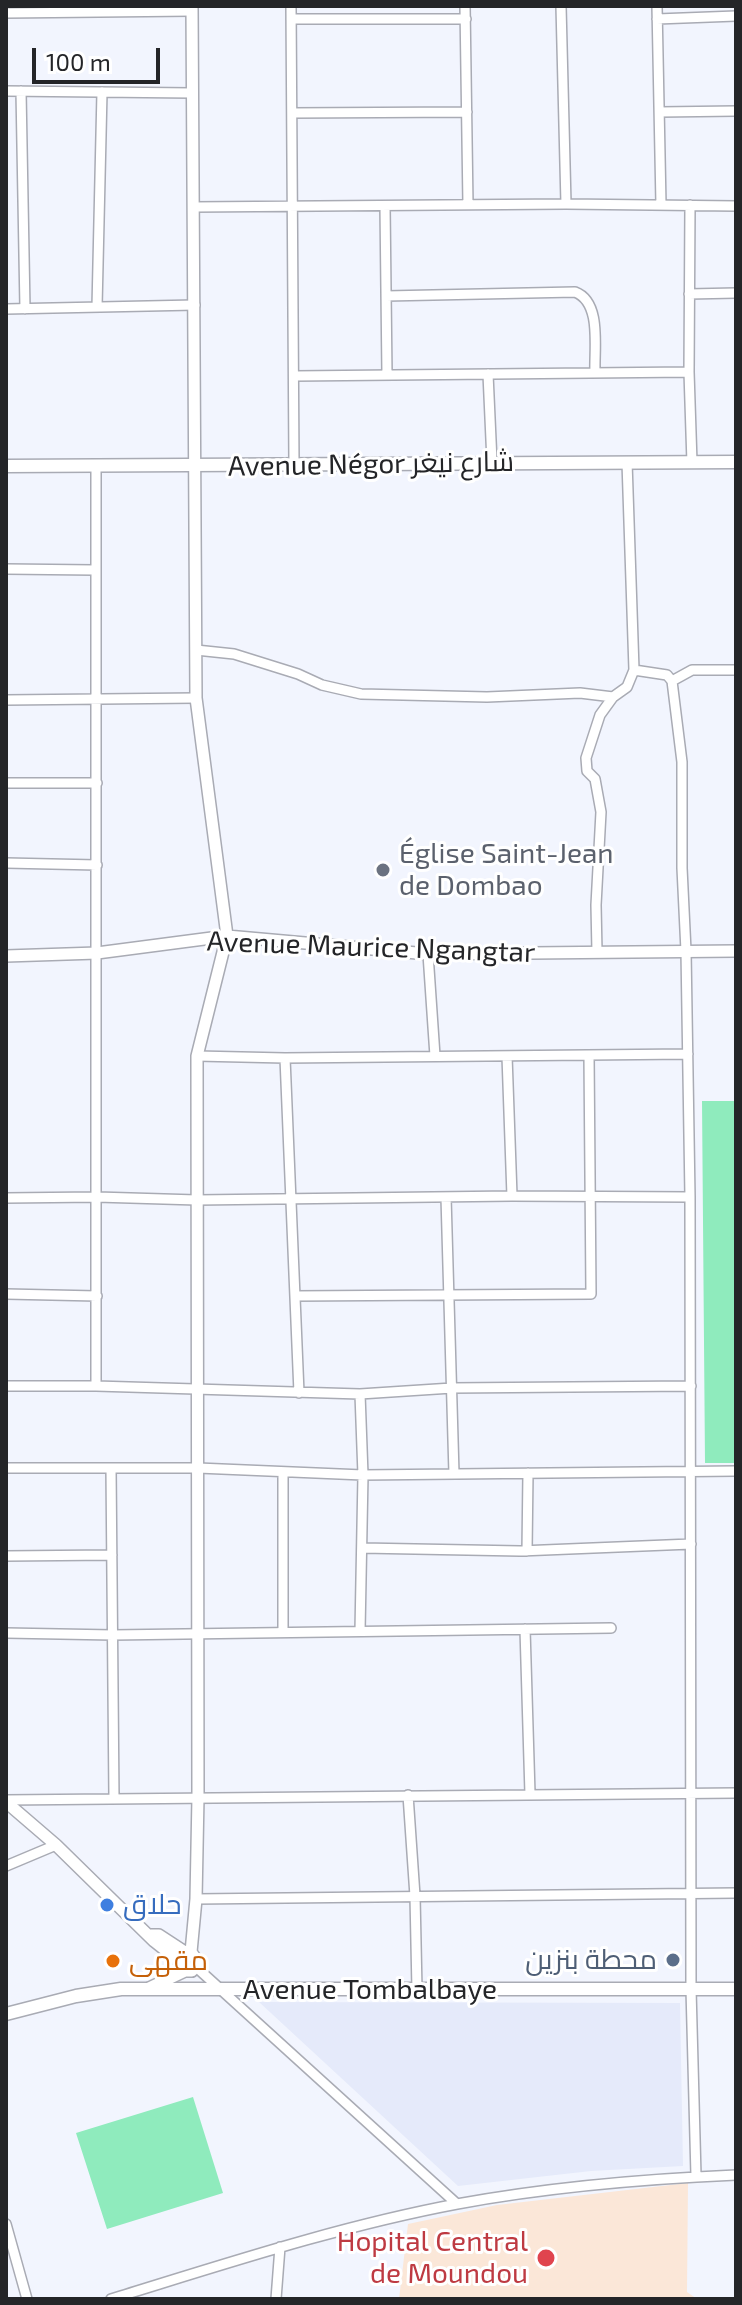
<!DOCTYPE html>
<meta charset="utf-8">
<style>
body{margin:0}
#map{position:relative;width:742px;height:2305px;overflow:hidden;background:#f2f5fe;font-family:"Exo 2",sans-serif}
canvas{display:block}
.frame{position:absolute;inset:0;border:8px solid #242528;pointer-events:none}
.scale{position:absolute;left:32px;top:48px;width:128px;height:36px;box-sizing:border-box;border:4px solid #242528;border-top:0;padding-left:10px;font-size:24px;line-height:28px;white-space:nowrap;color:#242528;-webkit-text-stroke:6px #fff;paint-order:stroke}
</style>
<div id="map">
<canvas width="742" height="2305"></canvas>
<div class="frame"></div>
<div class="scale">100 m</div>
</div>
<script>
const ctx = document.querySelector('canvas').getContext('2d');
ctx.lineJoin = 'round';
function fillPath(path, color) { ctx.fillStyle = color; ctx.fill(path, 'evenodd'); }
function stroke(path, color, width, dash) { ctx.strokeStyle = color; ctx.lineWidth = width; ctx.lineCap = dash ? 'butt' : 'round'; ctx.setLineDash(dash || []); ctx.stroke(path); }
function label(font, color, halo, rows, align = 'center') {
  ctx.font = font + ' "Exo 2",Cairo,sans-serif'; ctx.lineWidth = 6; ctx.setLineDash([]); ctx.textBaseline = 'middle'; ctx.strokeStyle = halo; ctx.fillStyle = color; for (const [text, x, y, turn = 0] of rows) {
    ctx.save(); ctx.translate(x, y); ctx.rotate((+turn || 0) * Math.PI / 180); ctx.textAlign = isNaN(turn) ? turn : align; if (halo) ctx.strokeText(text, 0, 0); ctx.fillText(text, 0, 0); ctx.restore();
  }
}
const built = new Path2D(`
 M259,2002L680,2003L683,2166L591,2171L458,2186Z`);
const education = new Path2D(`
 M688,2183L687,2292L697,2299H399L408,2224L497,2205Z`);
const green = new Path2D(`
 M702,1101H736V1463H705Z
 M193,2097L223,2193L107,2229L76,2133Z`);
const minor = new Path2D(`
 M291,6L294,465
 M465,6L468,205
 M561,6L566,204
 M657,6L661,205
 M6,13L192,11
 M291,19H466
 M657,19L736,16
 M6,91L192,93
 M21,91L25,309
 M660,112L736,111
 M292,113L467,112
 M690,205L689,372L692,463
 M385,206L387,375
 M194,207L566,204L736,206
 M689,294L736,293
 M386,296L575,292C602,302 594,348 595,372
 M97,307L102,92
 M6,309L195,305
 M488,374L492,462
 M295,376L689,372
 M96,466V1386
 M6,569L94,570
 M196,650L234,654L298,674L322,685L361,694L487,697L580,693L613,697
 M634,670L667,675L672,681L682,762V868L686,951L690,1197L691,1989L696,2176
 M672,681L692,670H736
 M6,700L196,698
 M6,783H97
 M6,863L97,865
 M597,952L596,905L601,812L595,779L587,771L586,758L600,715L613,697L627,687L634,670L627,462
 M428,954L435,1056
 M197,1056L285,1058L688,1054
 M507,1056L512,1196
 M285,1058L299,1393
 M446,1197L454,1474
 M6,1198L97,1197L197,1200L512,1196L690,1197
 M6,1294L97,1296
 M295,1296L591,1294L589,1055
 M6,1386H96L360,1394L452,1388L691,1386
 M360,1394L363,1475L360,1631
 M6,1468H198L363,1475L736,1471
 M111,1468L114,1799
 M283,1472V1632
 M362,1548L520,1551L691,1544
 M527,1551L528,1473
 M6,1556L112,1555
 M525,1629L530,1794
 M6,1633L113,1635L611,1628
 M408,1795L415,1896L417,1990
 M6,1800L736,1793
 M6,1866L56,1845
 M196,1899L736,1893
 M196,1967L457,2204
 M6,2224L27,2299
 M111,2299C225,2264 340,2226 457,2204C549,2187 643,2179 736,2175
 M276,2299L280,2247`);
const tertiary = new Path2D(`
 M6,956L97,953L227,936L428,954L736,951
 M6,1802L56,1845L154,1941L178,1960L180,1968L185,1971H192L198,1962L191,1952L183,1953L178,1960
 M151,1935H159L185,1952
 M191,1952L196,1899L198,1797L197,1056L227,936L196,698L192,6
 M147,1989L185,1971`);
const secondary = new Path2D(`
 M6,466L736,462
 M6,2014L76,1996L121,1989H736`);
const markers = [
 [383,870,8,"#6b7280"],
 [107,1905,8,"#3f7fe0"],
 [673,1960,8,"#5c6f8a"],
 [113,1961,8,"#e8710a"],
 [546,2258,10,"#e0444e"]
];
const streetNames = [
 ["Avenue Négor شارع نيغر",371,464,-1],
 ["Avenue Maurice Ngangtar",371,947,2],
 ["Avenue Tombalbaye",370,1990]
];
const worshipNames = [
 ["Église Saint-Jean",399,854],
 ["de Dombao",399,886]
];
const shopNames = [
 ["حلاق",123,1905]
];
const serviceNames = [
 ["محطة بنزين",657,1960]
];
const foodNames = [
 ["مقهى",129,1961]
];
const healthNames = [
 ["Hopital Central",528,2242],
 ["de Moundou",528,2274]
];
fillPath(built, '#e5eafa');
fillPath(education, '#fbe7d8');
fillPath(green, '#8febbd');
stroke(minor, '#a9abb4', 12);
stroke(tertiary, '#a9abb4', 14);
stroke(secondary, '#a9abb4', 15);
stroke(minor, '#fff', 9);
stroke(tertiary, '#fff', 11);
stroke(secondary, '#fff', 12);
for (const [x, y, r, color] of markers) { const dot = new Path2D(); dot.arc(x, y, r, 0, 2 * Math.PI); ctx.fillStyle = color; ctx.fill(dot); stroke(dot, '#fff', 3); }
label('28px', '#242528', '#fff', streetNames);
label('28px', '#5b616d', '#fff', worshipNames, 'left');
label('28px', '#366cbe', '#fff', shopNames, 'left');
label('28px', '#4e5e75', '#fff', serviceNames, 'right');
label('28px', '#c56008', '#fff', foodNames, 'left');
label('28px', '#be3a42', '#fff', healthNames, 'right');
</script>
